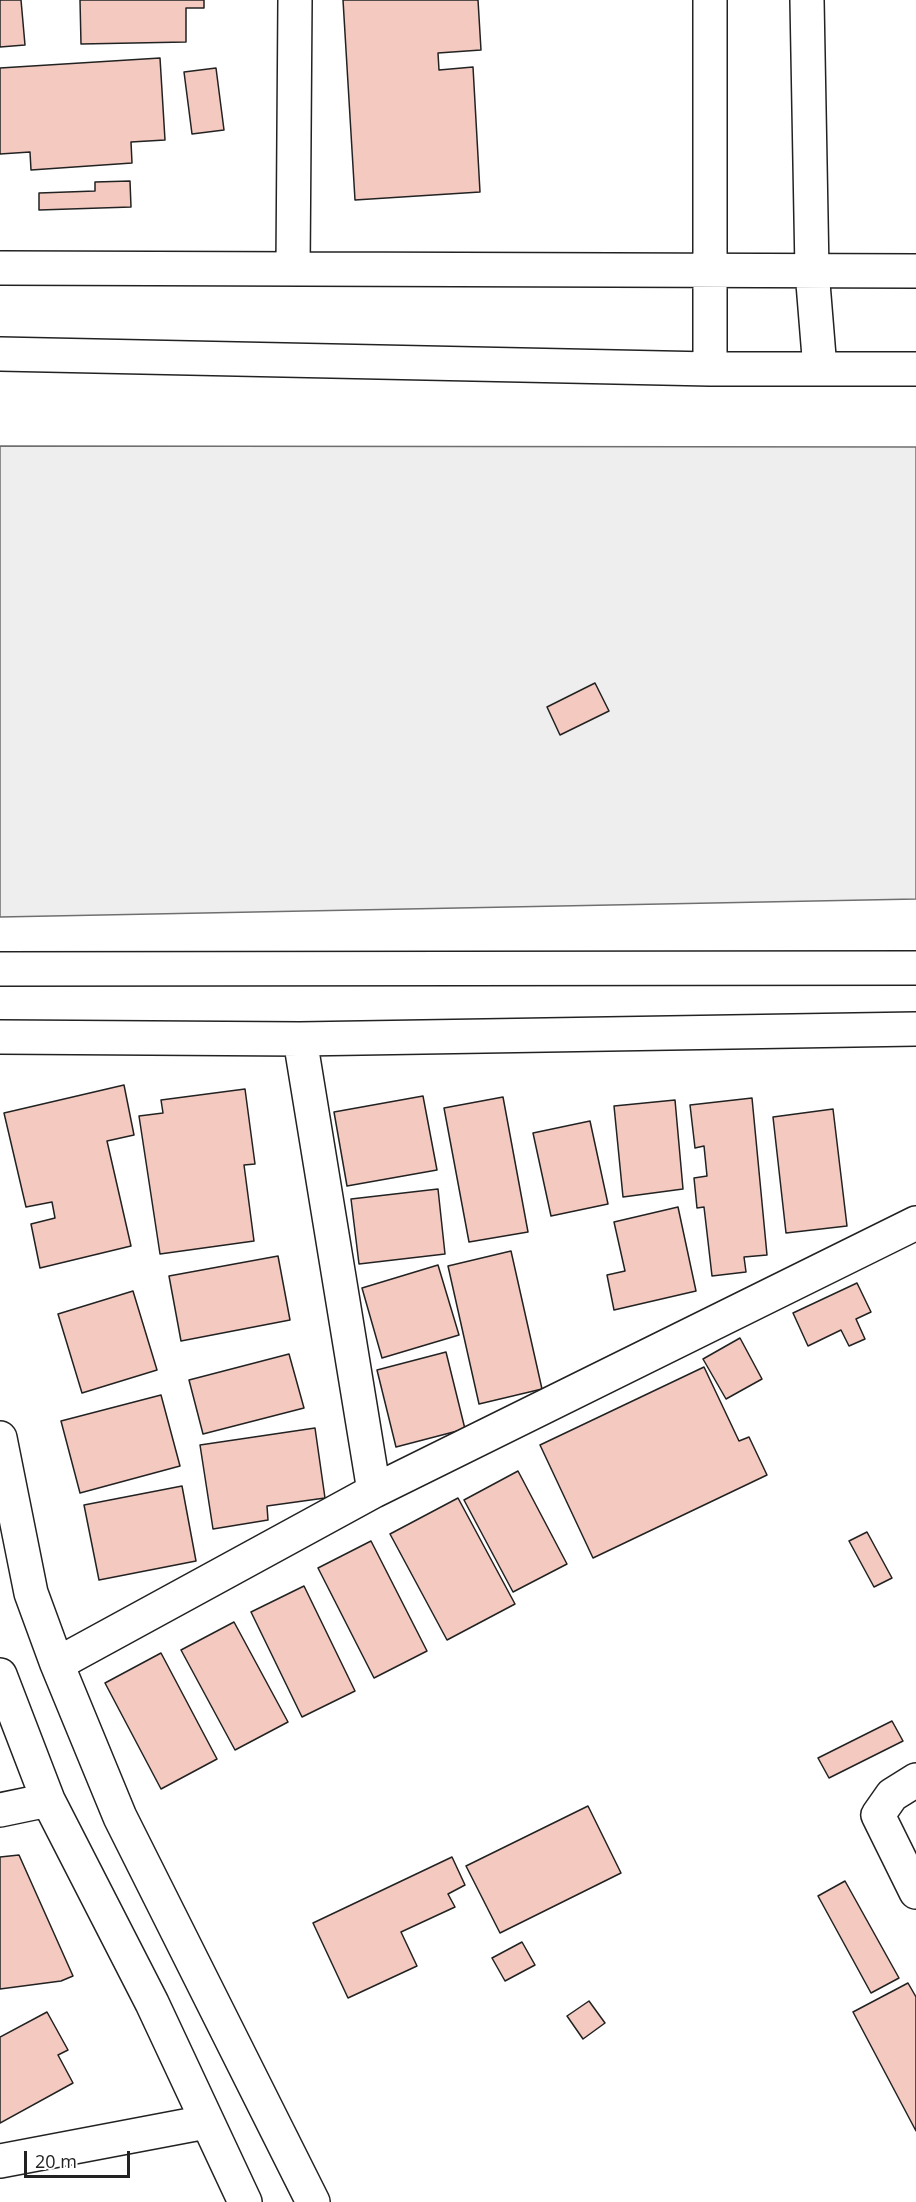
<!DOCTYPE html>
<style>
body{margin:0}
#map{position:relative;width:916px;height:2202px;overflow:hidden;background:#fff;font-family:"Open Sans",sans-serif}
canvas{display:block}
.scale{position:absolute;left:24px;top:2151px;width:106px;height:27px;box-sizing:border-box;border:3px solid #222;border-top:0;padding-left:8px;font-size:18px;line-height:21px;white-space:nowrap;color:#222;-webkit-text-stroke:4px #fff;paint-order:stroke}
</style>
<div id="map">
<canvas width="916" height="2202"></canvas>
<div class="scale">20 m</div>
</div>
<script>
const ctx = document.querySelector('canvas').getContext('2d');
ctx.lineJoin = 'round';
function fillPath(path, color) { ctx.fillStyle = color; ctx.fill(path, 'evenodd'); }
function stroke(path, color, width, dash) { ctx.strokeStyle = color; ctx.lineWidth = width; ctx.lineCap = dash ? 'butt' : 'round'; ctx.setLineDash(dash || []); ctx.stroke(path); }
const green = new Path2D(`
 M0,446L916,447V899L0,917Z`);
const building = new Path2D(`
 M0,0H21L25,45L0,47Z
 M80,0H204V8H186V42L81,44Z
 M343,0H478L481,50L438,53L439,70L473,67L480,192L355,200Z
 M160,58L165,140L131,142L132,163L31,170L30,152L0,154V68Z
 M216,68L224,130L192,134L184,72Z
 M130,181L131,207L39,210V193L95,191V182Z
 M595,683L609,711L560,735L547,707Z
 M124,1085L134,1135L107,1141L131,1246L40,1268L31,1224L55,1218L52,1202L26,1207L4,1113Z
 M245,1089L255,1164L244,1165L254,1241L160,1254L139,1116L163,1113L161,1100Z
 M423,1096L437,1170L347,1186L334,1112Z
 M503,1097L528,1232L469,1242L444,1108Z
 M752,1098L767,1255L744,1257L746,1272L712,1276L704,1207L697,1208L694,1178L707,1176L704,1146L695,1148L690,1105Z
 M675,1100L683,1189L623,1197L614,1106Z
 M833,1109L847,1226L786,1233L773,1117Z
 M590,1121L608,1204L551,1216L533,1133Z
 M438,1189L445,1254L359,1264L351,1199Z
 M678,1207L696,1291L614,1310L607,1275L625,1271L614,1222Z
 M511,1251L542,1389L479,1404L448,1266Z
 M278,1256L290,1320L181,1341L169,1276Z
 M438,1265L459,1335L382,1358L362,1288Z
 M857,1283L871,1312L856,1319L865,1339L849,1346L841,1330L808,1346L793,1313Z
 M133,1291L157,1370L82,1393L58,1314Z
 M740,1338L762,1379L726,1399L703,1359Z
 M446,1352L465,1429L396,1447L377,1370Z
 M289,1354L304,1408L203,1434L189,1380Z
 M704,1367L739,1441L749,1437L767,1475L593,1558L540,1445Z
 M161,1395L180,1466L80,1493L61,1421Z
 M315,1428L325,1498L267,1506L268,1520L213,1529L200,1445Z
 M518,1471L567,1564L513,1592L464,1500Z
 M182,1486L196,1561L99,1580L84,1505Z
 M458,1498L515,1604L447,1640L390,1534Z
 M867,1532L892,1578L874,1587L849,1541Z
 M371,1541L427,1651L374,1678L318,1568Z
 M304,1586L355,1691L302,1717L251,1612Z
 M234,1622L288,1722L235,1750L181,1650Z
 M161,1653L217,1759L161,1789L105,1683Z
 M892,1721L903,1741L829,1778L818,1758Z
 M588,1806L621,1873L500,1933L466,1866Z
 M19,1855L73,1976L61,1981L0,1989V1857Z
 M452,1857L465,1885L448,1894L455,1907L401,1932L417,1966L348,1998L313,1923Z
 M845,1881L899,1978L871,1993L818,1896Z
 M522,1942L535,1965L505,1981L492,1958Z
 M908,1983L916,1997V2131L853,2012Z
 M589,2001L605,2023L583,2039L567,2016Z
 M47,2012L68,2050L58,2055L73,2083L0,2123V2037Z`);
const minor = new Path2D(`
 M807,0L812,271L820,369
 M0,268L916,271
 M293,269L295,0
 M0,354L710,369H916
 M710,369V0
 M0,969L916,968
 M0,1037L300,1039L916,1029
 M300,1039L374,1491
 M0,1438L31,1593L57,1664L120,1817L313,2202
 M57,1664L374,1491L916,1223
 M0,1675L48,1800L152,2003L245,2202
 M916,1780L892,1795L878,1815L916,1892
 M0,1810L48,1800
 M0,2161L206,2122`);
fillPath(green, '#eee');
stroke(green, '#6f6f6f', 1.5);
fillPath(building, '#f3c9c0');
stroke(building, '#222', 1.5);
stroke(minor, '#222', 36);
stroke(minor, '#fff', 33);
</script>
